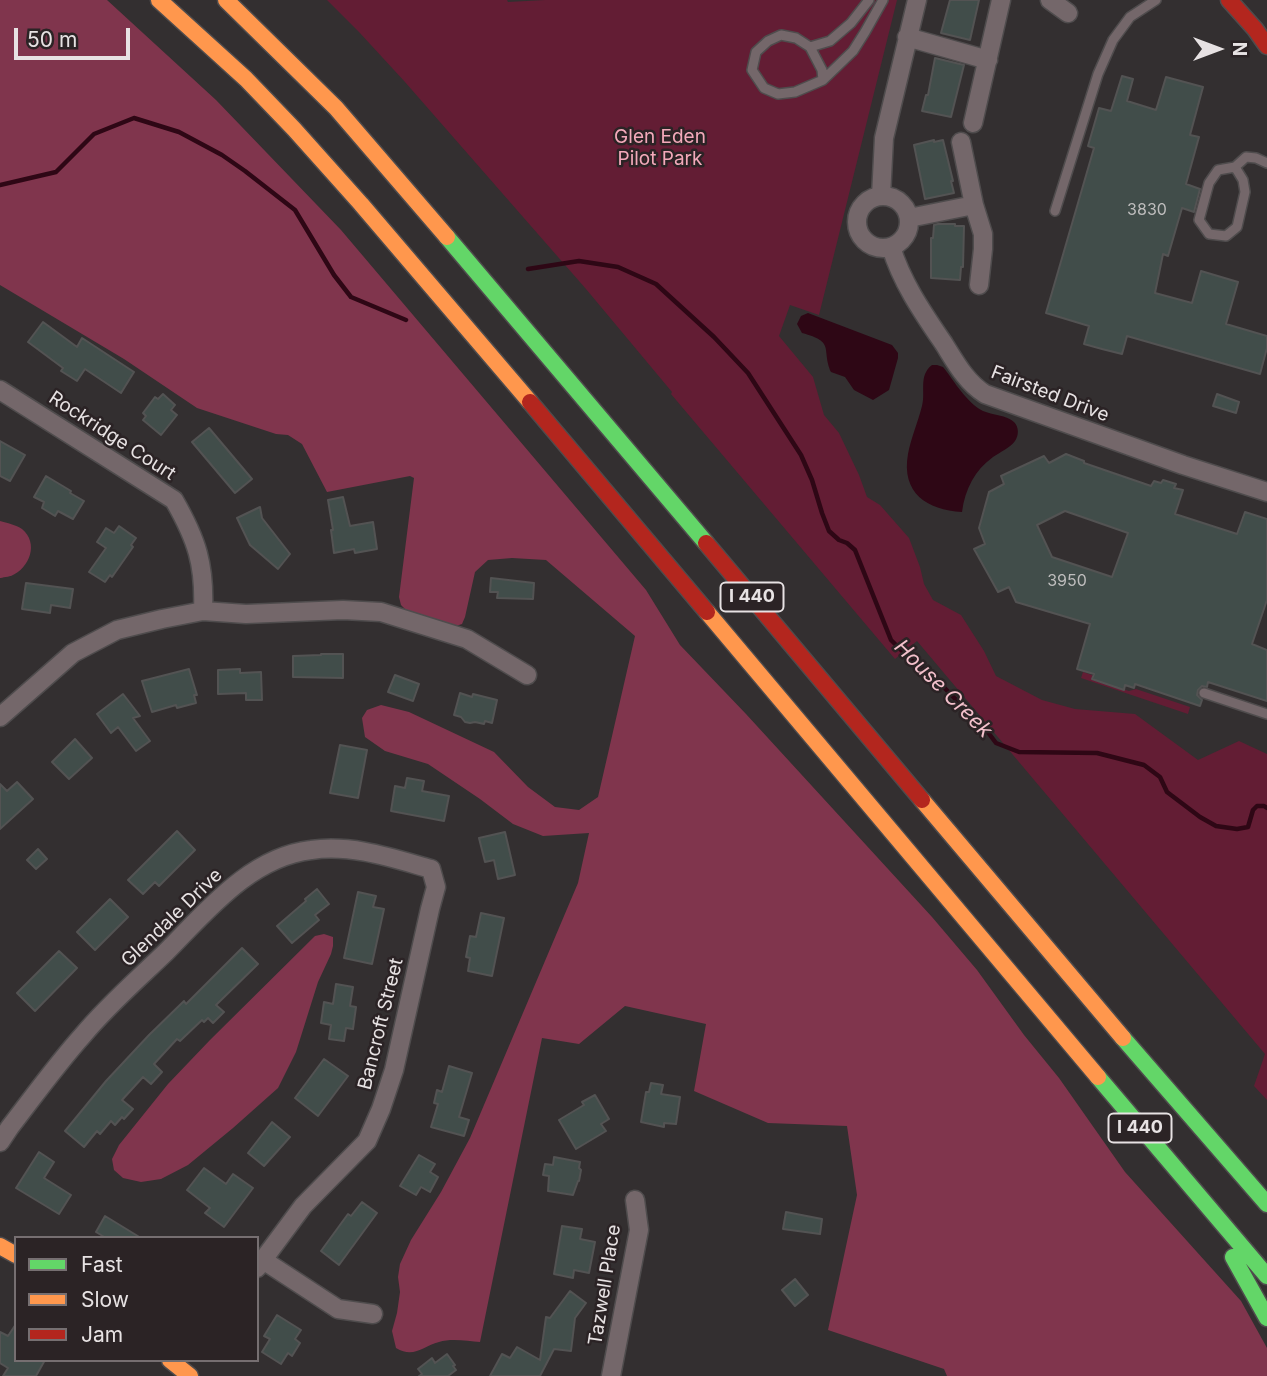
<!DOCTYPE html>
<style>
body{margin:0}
#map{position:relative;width:1267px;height:1376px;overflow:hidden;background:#332f30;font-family:Inter,sans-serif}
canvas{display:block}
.legend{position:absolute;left:14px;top:1236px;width:245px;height:126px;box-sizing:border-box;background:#2b2325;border:2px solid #766f71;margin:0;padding:9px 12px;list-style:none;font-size:21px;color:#e7e2e3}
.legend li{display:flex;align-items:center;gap:14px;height:35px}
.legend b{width:35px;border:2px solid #766f71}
.north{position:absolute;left:1183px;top:14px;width:70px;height:70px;-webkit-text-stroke:5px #2b2325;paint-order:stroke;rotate:90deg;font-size:19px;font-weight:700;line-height:28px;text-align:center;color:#e7e2e3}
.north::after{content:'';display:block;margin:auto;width:24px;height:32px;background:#e7e2e3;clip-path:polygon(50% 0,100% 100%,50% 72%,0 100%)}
.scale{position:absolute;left:14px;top:28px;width:116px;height:32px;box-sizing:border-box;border:4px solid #e7e2e3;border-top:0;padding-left:9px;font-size:21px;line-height:24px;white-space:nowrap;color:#e7e2e3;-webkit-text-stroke:5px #2b2325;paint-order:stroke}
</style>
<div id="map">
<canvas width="1267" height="1376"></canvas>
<ul class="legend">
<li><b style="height:9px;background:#63d668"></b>Fast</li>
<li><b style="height:9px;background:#ff974d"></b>Slow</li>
<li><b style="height:9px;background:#b3261e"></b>Jam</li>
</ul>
<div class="north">N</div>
<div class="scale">50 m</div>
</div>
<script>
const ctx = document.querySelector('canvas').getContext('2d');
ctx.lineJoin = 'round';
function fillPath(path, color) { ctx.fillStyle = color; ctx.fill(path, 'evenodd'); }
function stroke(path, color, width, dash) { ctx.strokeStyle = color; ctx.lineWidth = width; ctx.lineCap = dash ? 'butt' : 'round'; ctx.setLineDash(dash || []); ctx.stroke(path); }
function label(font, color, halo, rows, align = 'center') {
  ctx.font = font + ' Inter,sans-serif'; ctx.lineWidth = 5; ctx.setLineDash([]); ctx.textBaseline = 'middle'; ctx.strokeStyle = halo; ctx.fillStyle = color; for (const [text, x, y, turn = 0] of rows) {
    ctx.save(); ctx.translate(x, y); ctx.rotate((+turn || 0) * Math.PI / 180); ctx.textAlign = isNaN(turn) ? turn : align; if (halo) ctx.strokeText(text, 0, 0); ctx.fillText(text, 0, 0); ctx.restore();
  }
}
const green = new Path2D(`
 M327,0H507L508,2L545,0H897L819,315L790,305L779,336L813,377L824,415L839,433L859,475L867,497L880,505L909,538L920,567L924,584L933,600L961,615L984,651L996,676L1042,700L1075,709L1135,714L1198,760L1239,741L1267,754V1100L1254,1086L1265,1054L917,641L895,659L671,394L672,392L586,289L405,82L359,32Z
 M1083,672L1092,675L1093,680L1129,691L1136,689L1190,707L1188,714L1081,678Z`);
const forest = new Path2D(`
 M0,0H107L216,100L341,230L646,590L680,645L746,714L932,917L977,970L1024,1035L1059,1078L1125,1172L1241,1301L1267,1348V1376H947L944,1369L828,1330L857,1195L847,1126L768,1123L694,1091L706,1024L625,1006L579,1044L542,1038L480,1342C468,1341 451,1338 439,1342C423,1346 414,1359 396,1348L392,1331L397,1313L400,1292L398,1277L400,1264L411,1240L441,1192L470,1138L578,883L589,833L543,836L513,824L480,799L428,764L385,751L365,737L362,718L367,710L381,705L409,712L494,752L528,787L555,807L579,810L598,797L635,636L546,560L512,558L488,560L475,572L465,617L462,624L456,626L406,610L401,605L399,597L414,478L410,476L327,492L302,444L288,435L276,434L197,408L124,359L0,285Z
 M0,521C7,523 16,525 22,529C39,543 30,568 11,576C11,576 1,578 0,578Z
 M324,934L333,937V946L331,954L318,982L296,1052L278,1088L233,1128L188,1165L161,1179L141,1182L123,1178L114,1170L112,1159L119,1145L168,1084L210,1040L315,936Z`);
const water = new Path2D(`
 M808,313L892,345L898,353V358L889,390L873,400L854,390L845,377L831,372C821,349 836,342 802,333L797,324L801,316Z
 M932,365H937L943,367C955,382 966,402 983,411C992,415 1007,415 1014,422C1019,427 1019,435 1015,441C1010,448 1000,452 993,457C975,470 965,489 962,512C927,510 901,493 908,454C911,438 918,422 922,406C926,392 918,376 932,365Z`);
const stream = new Path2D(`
 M0,185L56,172L94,134L134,118L179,132L222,155L245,171L295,210L334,275L351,297L406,320
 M528,269L579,261L618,267L656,284L714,337L748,373L801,455L812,480L822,513L829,531L839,540L847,543L855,550L891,640L909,658L932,675L966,710L981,723L996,743L1019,752L1097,753L1144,765L1160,777L1167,792L1200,817L1216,826L1237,829L1248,827L1253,810L1257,806H1264L1267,808`);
const building = new Path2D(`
 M950,0H979L970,40L941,33Z
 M935,58L964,65L951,117L922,111L926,95H928Z
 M1122,76L1133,79L1127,101L1156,110L1166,77L1203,87L1190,135L1199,137L1186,184L1200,189L1194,212L1182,208L1168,256L1163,254L1155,293L1192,303L1201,271L1238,282L1226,324L1267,336V348L1260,374L1127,336L1122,354L1102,349L1084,344L1089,326L1046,313L1094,148L1088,146L1099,108L1111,111Z
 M934,140V142L943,140L953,181H951L954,193L925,199L914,145Z
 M938,224H955V226H964L963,267H961L960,280L931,278V238H933L934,225Z
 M43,322L77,347L82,338L134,372L121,393L85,369L77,381L61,371L63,368L28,342Z
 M163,394L175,405L171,410L177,415L161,435L143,420L146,416L143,413L155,397L158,399Z
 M1217,394L1239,402L1236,413L1213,406Z
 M209,428L252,479L235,493L192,442Z
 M0,441L25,455L10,481L0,476Z
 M1066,454L1084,461V463L1151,486L1154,481L1161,483L1163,480L1176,484L1174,488L1183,490L1175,514L1237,534L1245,512L1267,519V600L1252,644L1267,650V701L1208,682L1207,687L1202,686L1198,690L1197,695L1202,700L1200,706L1135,684L1134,688L1125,685L1124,690L1092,679L1094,674L1077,669L1090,624L1016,602L1009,587L998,592L974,549L985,544L979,528L989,492L1004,484L1001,476L1044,456L1049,463ZM1065,511L1128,533L1112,577L1052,557L1037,525Z
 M46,476L71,491L70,493L84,501L73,519L58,511L55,516L42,508L44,502L34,497Z
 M343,497L350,526L373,522L377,549L355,553L354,549L334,553L331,530H333L328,500Z
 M260,507L262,518L290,554L278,569L250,545L237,518Z
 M119,526L136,538L131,545L133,547L112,577L110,575L105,582L89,572L106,548L97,542L106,528L114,533Z
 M491,578L534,583L533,599L497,598L498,592H490Z
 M26,583L73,589L70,608L51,605L50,613L22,609Z
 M321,654H343V678L293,677V656L321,655Z
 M189,669L197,695H194L196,703L177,708L176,705L152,712L142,681Z
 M240,669V673L261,672L262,700H246V693L218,694V670Z
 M395,675L419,684L413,701L388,692Z
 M460,693L472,697L473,694L497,700L492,723L485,721L484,724L475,722L470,723L465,722L461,717L454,715Z
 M123,694L140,716L133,718L150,741L136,751L118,727L111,733L97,714Z
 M75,739L92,758L69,779L52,762Z
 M340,745L367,750L358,798L330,793Z
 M407,778L424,781L422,791L449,796L444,821L391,811L395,786L405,788Z
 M17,782L33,799L0,829V784L7,791Z
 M177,831L195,850L159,886L155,882L143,894L128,880Z
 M505,832L515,875L498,879L494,860L485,862L479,838Z
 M38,849L47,859L36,869L27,860Z
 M317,889L329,904L315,915L319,920L292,943L277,926L306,901L305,899Z
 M358,892L376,896L373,907L384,909L372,964L344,958Z
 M110,899L128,917L95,950L77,932Z
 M481,913L504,918L492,976L468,971L470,958L466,957L470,936L476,937Z
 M242,948L258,964L216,1005L224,1012L213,1023L208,1018L204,1022L202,1020L180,1041L177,1039L154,1064L162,1072L151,1084L143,1077L122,1100L133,1109L124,1119L122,1117L115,1125L111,1121L100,1134L97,1131L84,1147L65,1131L106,1081L149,1035L184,1001L186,1004Z
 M59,951L77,968L35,1011L17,993Z
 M336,984L353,987L350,1006L356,1007L353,1029L346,1028L344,1041L329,1039L331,1025L321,1023L324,1002L333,1004Z
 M324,1059L348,1076L318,1116L295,1098Z
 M449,1066L472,1073L459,1117L469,1120L464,1136L431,1127L438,1104L434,1103L437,1090L442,1092Z
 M651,1083L663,1085L661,1094L680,1097L676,1124L664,1123V1127L641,1122L646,1092H649Z
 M595,1095L609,1119L601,1124L606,1131L576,1149L559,1120L584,1105L582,1102Z
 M272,1122L290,1137L264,1166L248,1153Z
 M39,1152L54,1162L44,1178L71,1195L59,1214L16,1188Z
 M419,1155L435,1164L430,1172L438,1177L430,1192L421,1187L416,1195L400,1186Z
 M554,1157L580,1162L579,1168L581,1170L579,1181H578L573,1195L548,1191L549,1176L543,1175L545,1164L553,1165Z
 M204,1168L226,1184L233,1174L253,1188L224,1227L205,1213L210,1208L187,1190Z
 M362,1202L377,1213L339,1265L321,1251L348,1214L351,1216Z
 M786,1212L822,1219L820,1234L783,1229Z
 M105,1216L141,1238H106L96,1232Z
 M562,1226L582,1229L580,1239L595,1242L589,1273L574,1270L573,1278L554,1274Z
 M795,1279L808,1295L795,1306L782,1290Z
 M570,1291L586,1303L575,1318L571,1351L554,1349L540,1376H490L502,1354L510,1358L517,1347L540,1360L546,1317L550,1318Z
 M277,1315L301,1330L295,1339L300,1343L292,1356L288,1353L281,1364L262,1352L270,1339L264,1336Z
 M16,1324V1360H45L36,1376H3L8,1368L0,1363V1332L8,1336Z
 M447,1354L455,1365L453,1366L456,1370L448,1376H419L422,1374L418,1369L432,1358L435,1363Z`);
const lane = new Path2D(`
 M869,0L851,23L830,41L810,47L796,38L781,35L768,41L756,52L752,70L764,88L778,94L795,92L823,80L853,51L865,32L883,0
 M810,47L822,70L823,80
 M1235,167L1243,180L1245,192L1237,227L1226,236L1209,234L1199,220L1209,183L1218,170L1235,167L1246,157L1256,158L1267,163
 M1055,211L1098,74L1113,40L1130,17L1156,0
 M1204,693L1267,714`);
const street = new Path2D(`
 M1050,0L1068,13
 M907,37L988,60
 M973,123L1001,0
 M961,142L974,205L983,234V249L979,285
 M857 222a26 26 0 1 1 52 0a26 26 0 1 1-52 0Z
 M881,196L884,138L917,0
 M909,218L974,205
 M891,247C902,283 923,313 944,344C956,363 966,382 985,394L1183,465L1267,492
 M0,390L174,500C197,540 205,565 203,611
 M0,717L73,653L117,630L162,619L203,611L246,614L343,610L381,612L467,639L527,675
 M0,1142L10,1127C34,1096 57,1064 83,1035C108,1005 138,979 166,952C206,912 250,857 311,850C352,844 392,858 431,869L436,887L430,909L394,1070L381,1109L367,1141L303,1206L257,1268
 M263,1260L338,1309L373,1314
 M611,1376L639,1230L635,1200`);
const fast = new Path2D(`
 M447,237L706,543
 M1123,1038L1267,1204
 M1098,1077L1267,1276
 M1233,1257L1267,1318`);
const slow = new Path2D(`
 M159,0L246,79L294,129L361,204L530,402
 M226,0L336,108L447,237
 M707,612L1098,1077
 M922,800L1123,1038
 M0,1246L16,1255
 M170,1360L190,1376`);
const jam = new Path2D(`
 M1229,0L1255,29L1267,46
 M530,402L707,612
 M706,543L922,800`);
const numberNames = [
 ["3830",1147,210],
 ["3950",1067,581]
];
const shields = [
 [752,597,63],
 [1140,1128,63]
];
const shieldNames = [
 ["I 440",752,597],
 ["I 440",1140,1128]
];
const parkNames = [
 ["Glen Eden",660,137],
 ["Pilot Park",660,159]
];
const streetNames = [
 ["Fairsted Drive",1050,394,21],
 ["Rockridge Court",112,436,33],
 ["Glendale Drive",172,918,-44],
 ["Bancroft Street",381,1024,-76],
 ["Tazwell Place",605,1285,-81]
];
const waterNames = [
 ["House Creek",943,689,45]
];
fillPath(green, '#631d34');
fillPath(forest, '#80354d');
fillPath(water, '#2e0715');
stroke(stream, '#2e0715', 4.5);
fillPath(building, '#414d4a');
stroke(building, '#535353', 2);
stroke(lane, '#4f4c4d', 12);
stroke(street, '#4f4c4d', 21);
stroke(fast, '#4f4c4d', 19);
stroke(slow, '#4f4c4d', 19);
stroke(jam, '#4f4c4d', 19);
stroke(lane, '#74676a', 9);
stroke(street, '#74676a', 18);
stroke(fast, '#63d668', 16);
stroke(slow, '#ff974d', 16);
stroke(jam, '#b3261e', 16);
label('16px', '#bebdbd', null, numberNames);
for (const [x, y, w] of shields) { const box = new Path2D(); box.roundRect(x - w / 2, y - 14.5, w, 29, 5); ctx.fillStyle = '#2b2325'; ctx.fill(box); stroke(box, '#e7e2e3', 2); }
label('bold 18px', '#e7e2e3', null, shieldNames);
label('19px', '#f3a9ba', '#2b2325', parkNames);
label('19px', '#e7e2e3', '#2b2325', streetNames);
label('italic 21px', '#f4c1cc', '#2b2325', waterNames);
</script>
